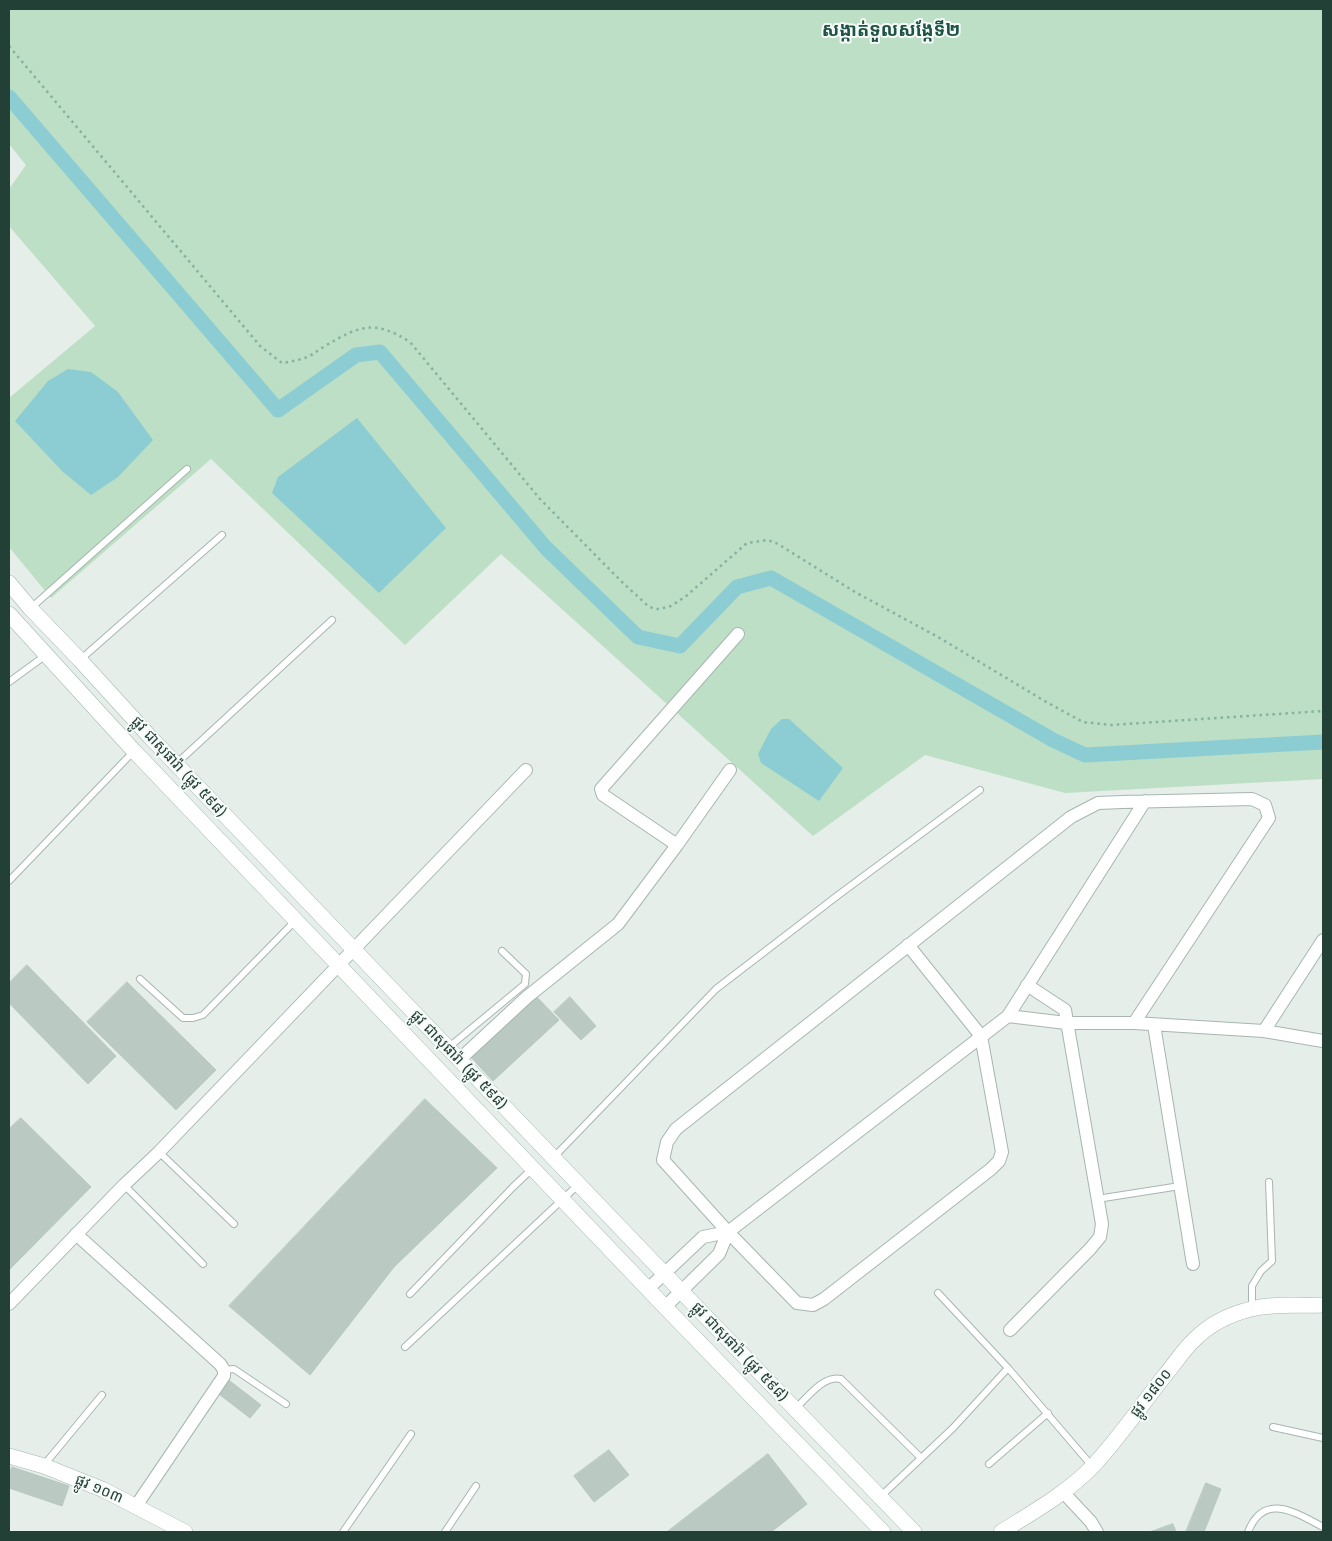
<!DOCTYPE html>
<meta charset="utf-8">
<style>
body{margin:0}
#map{position:relative;width:1332px;height:1541px;overflow:hidden;background:#e5eee9;font-family:Inter,sans-serif}
canvas{display:block}
.frame{position:absolute;inset:0;border:10px solid #234037;pointer-events:none}
</style>
<div id="map">
<canvas width="1332" height="1541"></canvas>
<div class="frame"></div>
</div>
<script>
const ctx = document.querySelector('canvas').getContext('2d');
ctx.lineJoin = 'round';
function fillPath(path, color) { ctx.fillStyle = color; ctx.fill(path, 'evenodd'); }
function stroke(path, color, width, dash) { ctx.strokeStyle = color; ctx.lineWidth = width; ctx.lineCap = dash ? 'butt' : 'round'; ctx.setLineDash(dash || []); ctx.stroke(path); }
function label(font, color, halo, rows, align = 'center') {
  ctx.font = font + ' Inter,"Noto Sans Khmer",sans-serif'; ctx.lineWidth = 4; ctx.setLineDash([]); ctx.textBaseline = 'middle'; ctx.strokeStyle = halo; ctx.fillStyle = color; for (const [text, x, y, turn = 0] of rows) {
    ctx.save(); ctx.translate(x, y); ctx.rotate((+turn || 0) * Math.PI / 180); ctx.textAlign = isNaN(turn) ? turn : align; if (halo) ctx.strokeText(text, 0, 0); ctx.fillText(text, 0, 0); ctx.restore();
  }
}
const green = new Path2D(`
 M9,9H1323V779L1065,793L925,755L813,836L501,554L405,645L211,459L51,598L9,547V398L95,326L9,226V189L26,165L9,144Z`);
const water = new Path2D(`
 M68,369L91,372L118,392L153,440L118,477L91,495L62,471L15,421L48,381Z
 M357,418L446,528L379,593L272,493L278,477Z
 M782,719H789L843,768L819,801L761,763L758,754L771,729Z`);
const canal = new Path2D(`
 M9,97L278,410L356,355L380,352L546,548L638,637L680,646L737,587L771,578L1053,740L1085,755L1323,742`);
const building = new Path2D(`
 M27,965L116,1056L88,1084L9,1003V983Z
 M127,982L216,1070L176,1110L87,1022Z
 M534,994L559,1020L493,1081L468,1054Z
 M570,997L596,1026L581,1040L554,1012Z
 M425,1099L497,1168L394,1267L310,1375L229,1306Z
 M21,1118L91,1187L9,1270V1129Z
 M226,1378L261,1405L250,1418L215,1391Z
 M609,1450L629,1475L594,1502L574,1476Z
 M768,1454L807,1504L771,1532H667Z
 M12,1467L69,1486L62,1506L9,1488V1476Z
 M1206,1483L1221,1489L1204,1532H1186Z
 M1173,1524L1176,1532H1150Z`);
const path = new Path2D(`
 M9,46L260,346L282,363C289,362 295,361 301,359C310,357 317,351 325,346C359,326 374,319 410,342L540,499L622,582L647,605L654,609H660L671,606L677,602L685,597L747,543L768,540L778,544L855,592L938,637L1048,703L1083,722L1111,725L1323,711`);
const service = new Path2D(`
 M31,608L187,469
 M81,659L222,535
 M9,682L46,655
 M176,764L332,620
 M9,881L134,751
 M140,979L183,1018H193L203,1015L295,921
 M449,1047L525,984L526,974L502,951
 M159,1152L234,1224
 M554,1157L716,989L837,896L980,790
 M124,1185L203,1264
 M1097,1199L1180,1186
 M938,1293L1008,1368L1092,1466
 M410,1294L513,1187L532,1169
 M1252,1308V1286L1261,1271L1272,1261L1269,1182
 M405,1347L579,1184
 M224,1370L234,1369L286,1404
 M795,1409C807,1398 823,1375 841,1379L921,1458
 M1273,1427L1323,1438
 M989,1464L1048,1413
 M44,1465L102,1395
 M880,1497L953,1428L1008,1368
 M343,1532L411,1434
 M445,1532L476,1486
 M1248,1532C1264,1491 1296,1513 1323,1527`);
const minor = new Path2D(`
 M677,845L603,795L601,789L738,634
 M908,945L981,1036L1002,1152L999,1161L991,1169L824,1299L813,1305L797,1303L728,1232L663,1160L667,1142L676,1129L1071,817L1098,803L1122,802L1252,799L1265,805L1269,818L1134,1023
 M1008,1016L1066,1023H1134L1264,1031L1323,1041
 M1154,1025L1193,1264
 M1264,1031L1323,940
 M459,1060L527,997L618,924L677,845L730,770
 M76,1234L220,1364L224,1370V1376L136,1506
 M648,1289L703,1237L728,1232L1008,1016L1145,801
 M9,1304L124,1185L159,1152L526,770
 M665,1307L719,1254L728,1232
 M1010,1330L1090,1249L1100,1237L1102,1224L1065,1010L1027,985
 M1063,1492L1091,1522L1097,1532`);
const tertiary = new Path2D(`
 M9,1456L44,1466L104,1490L185,1532
 M1001,1532C1033,1512 1067,1493 1093,1466C1120,1437 1142,1404 1166,1374C1176,1362 1184,1349 1195,1339C1210,1324 1231,1314 1251,1309C1274,1303 1300,1306 1323,1305`);
const secondary = new Path2D(`
 M9,583L30,608L80,660L151,738L681,1291L914,1532
 M9,614L134,751L665,1307L883,1532`);
const streetNames = [
 ["ផ្លូវ ជាសុផារ៉ា (ផ្លូវ ៥៩៨)",179,767,47],
 ["ផ្លូវ ជាសុផារ៉ា (ផ្លូវ ៥៩៨)",459,1060,46],
 ["ផ្លូវ ជាសុផារ៉ា (ផ្លូវ ៥៩៨)",740,1352,46],
 ["ផ្លូវ ១៨០០",1151,1393,-52],
 ["ផ្លូវ ១០៣",99,1489,23]
];
const quarterNames = [
 ["សង្កាត់ទួលសង្កែទី២",891,31]
];
fillPath(green, '#bddfc5');
fillPath(water, '#8ccdd3');
stroke(canal, '#8ccdd3', 15);
fillPath(building, '#bac9c2');
stroke(building, '#b7c8c0', 1);
stroke(service, '#a7b6b0', 8);
stroke(minor, '#a7b6b0', 14);
stroke(tertiary, '#a7b6b0', 16);
stroke(secondary, '#a3bab0', 16);
stroke(path, '#85b2a1', 2.5, [2.5, 4]);
stroke(service, '#fff', 6);
stroke(minor, '#fff', 12);
stroke(tertiary, '#fff', 15);
stroke(secondary, '#fff', 15);
label('15px', '#234037', '#f5faf8', streetNames);
label('bold 18px', '#1f5343', '#f5faf8', quarterNames);
</script>
